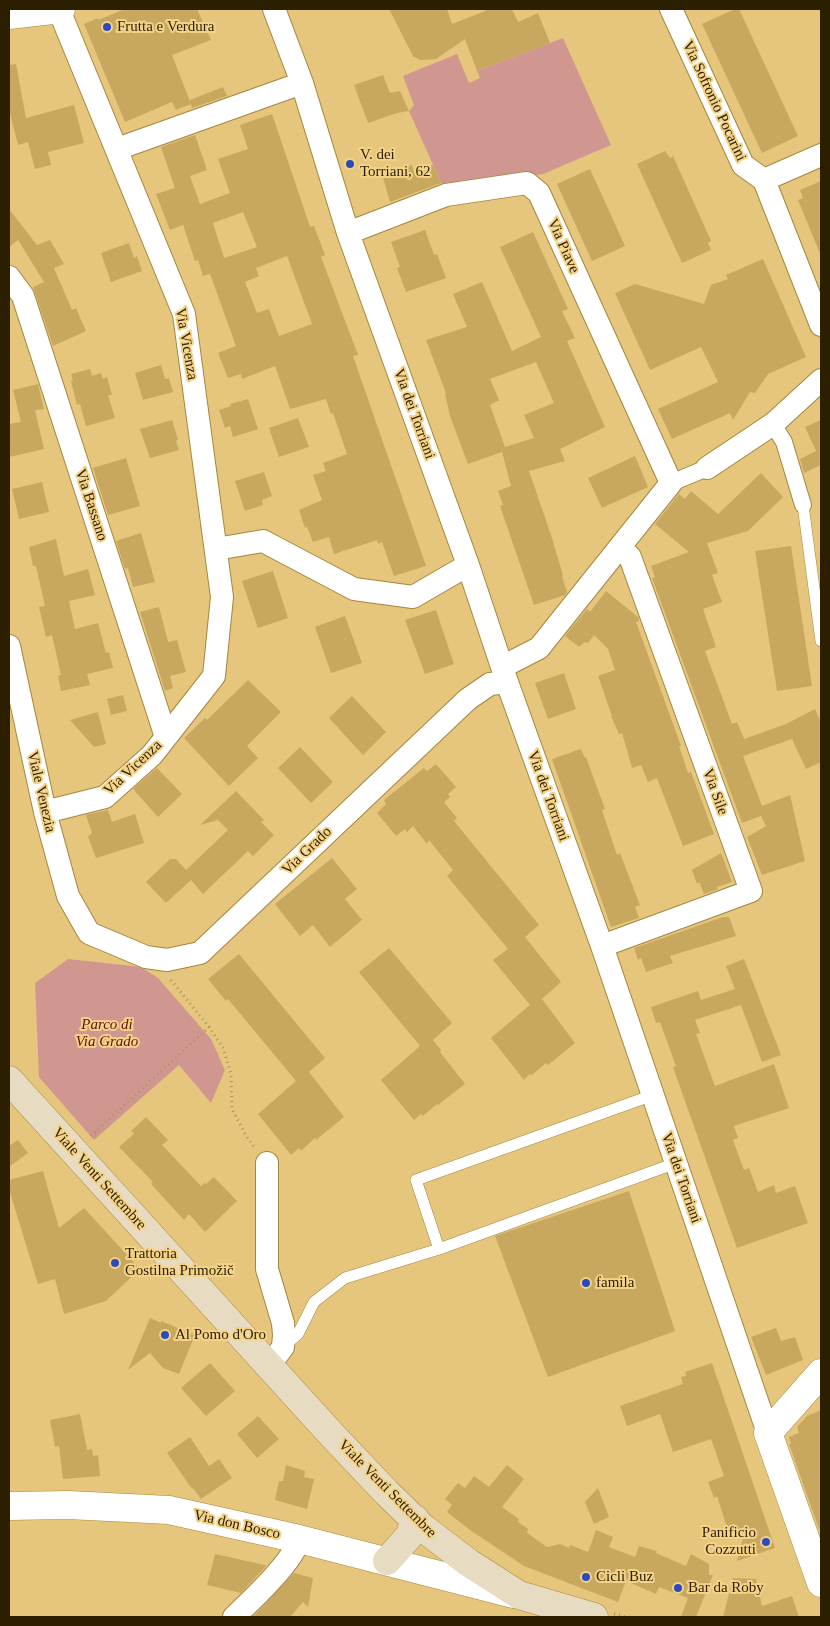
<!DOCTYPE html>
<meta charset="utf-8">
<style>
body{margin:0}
#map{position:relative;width:830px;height:1626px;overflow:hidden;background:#e6c67c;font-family:Georgia,serif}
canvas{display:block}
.frame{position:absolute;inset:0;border:10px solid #2b1f00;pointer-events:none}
</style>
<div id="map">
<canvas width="830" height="1626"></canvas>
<div class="frame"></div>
</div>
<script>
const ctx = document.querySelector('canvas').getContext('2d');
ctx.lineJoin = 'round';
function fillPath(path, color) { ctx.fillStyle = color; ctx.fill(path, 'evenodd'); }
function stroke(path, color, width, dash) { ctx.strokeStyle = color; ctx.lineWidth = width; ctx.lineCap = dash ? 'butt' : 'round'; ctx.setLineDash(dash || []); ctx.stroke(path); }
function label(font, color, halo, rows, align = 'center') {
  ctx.font = font + ' Georgia,serif'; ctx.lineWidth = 4; ctx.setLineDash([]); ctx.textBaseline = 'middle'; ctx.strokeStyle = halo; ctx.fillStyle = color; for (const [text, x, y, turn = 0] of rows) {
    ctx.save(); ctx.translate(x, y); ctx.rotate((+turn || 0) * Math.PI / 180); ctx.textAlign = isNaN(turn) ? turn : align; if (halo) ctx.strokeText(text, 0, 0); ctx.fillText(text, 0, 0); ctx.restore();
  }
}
const green = new Path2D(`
 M563,38L611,145L543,174L443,187L409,111L414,105L403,76L457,54L469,83L480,78L477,71Z
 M68,959L141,967L158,978L211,1039L225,1070L211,1103L179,1065L94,1140L39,1077L35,983Z`);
const building = new Path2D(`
 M125,9H197L211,40L172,55L191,104L176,110L172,102L125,122L84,24L98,18V20Z
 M389,9H447L452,24L490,9H512L518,22L538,13L550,43L477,71L465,39L436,59L420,60L413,56Z
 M735,9H739L798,136L762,153L702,24Z
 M16,64L26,118L74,105L84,143L48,152L51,165L35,169L28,142L18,145L9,109V65Z
 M383,75L390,93L400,91L409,111L397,113L368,123L354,85Z
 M223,87L227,96L192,108L190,100Z
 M272,114L310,227L314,226L325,255L321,257L358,355L353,356L426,566L394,576L382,542L378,544L377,540L334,554L329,537L313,542L307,527L305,528L299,510L322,500L313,475L326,471L323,463L347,454L333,413L331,414L326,399L290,409L275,366L242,379L241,374L228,378L218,353L236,346L210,274L203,276L198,260L195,261L183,225L170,230L156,194L175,188L161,147L195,135L207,170L190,176L200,204L230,193L218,159L248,149L240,125ZM243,212L257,247L224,258L213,223ZM287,256L312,324L279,336L269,309L257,313L245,282L259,276L256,268Z
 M665,151L670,158L673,156L711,241L708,243L711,250L682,263L637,164Z
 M412,165L415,175L433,165L441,183L390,202L382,174Z
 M590,169L625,246L592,261L557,184Z
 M821,181V256L798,200L803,198L800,190Z
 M9,209L37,245L50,240L64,264L54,268L72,310L76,308L86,331L53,346L33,287L44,282L18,240L9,247Z
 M425,230L434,255L437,254L446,278L406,292L397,268L400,267L391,242Z
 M533,232L568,309L562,311L575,338L567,341L605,427L560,449L565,461L529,471L551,535L563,575L562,576L567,592L565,595L534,605L500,506L503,505L498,491L511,486L502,452L468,464L450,416L445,393H446L426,340L467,327L453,294L482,282L512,351L541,337L500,247ZM536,362L554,403L524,415L534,438L505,447L490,405L499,400L490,379Z
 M129,243L134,258L137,256L142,271L111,282L101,253Z
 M763,259L806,357L768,374L755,393L750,392L733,420L730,413L672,439L658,409L718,382L701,347L650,370L615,293L635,284L704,304L711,285L728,279L726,275Z
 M161,365L165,379L169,378L173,392L143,400L135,373Z
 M90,369L92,376L101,373L103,379L107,377L112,395H108L115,418L86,426L80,404L77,405L71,381H73L71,374Z
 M38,384L44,409L35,410L44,449L9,457V424L21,422L13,390Z
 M248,399L258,429L233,437L230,426L225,428L219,410L231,406L230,404Z
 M298,418L309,447L279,457L269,428Z
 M172,420L178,440L176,441L179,450L150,458L140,429Z
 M821,420V465L804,473L800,459L816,451L805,427Z
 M635,456L648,487L602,508L588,478Z
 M126,458L140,506L108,515L93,468Z
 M264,472L272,496L262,500L263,505L245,511L235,481Z
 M761,473L783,497L748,531L707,543L718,573L712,575L722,602L703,609L716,647L705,651L732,724L737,722L744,739L786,724L815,709L821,723V762L806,769L792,739L743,756L762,806L790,795L805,861L762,875L747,837L766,826L761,816L742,823L652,578L655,577L651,566L689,552L655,524L679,494L685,499L691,491L718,514Z
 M42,482L49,512L19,519L12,489Z
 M141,533L155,582L133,587L128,568L125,569L116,541Z
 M56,539L64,576L88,569L95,595L69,601L75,629L98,623L106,653L109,652L113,668L87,674L90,685L61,691L58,676L61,675L52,635L46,637L39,607L45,606L36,566H33L29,547Z
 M791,546L812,686L777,691L755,551Z
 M273,571L288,618L258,628L242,581Z
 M606,591L638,617L639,621L636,622L681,746H679L688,773L691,772L714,834L683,846L657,778L648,782L641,765L632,768L622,733L619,734L611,716H612L598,676L615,670L608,649L594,635L588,643L585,642L579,647L565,636L587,609L590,612Z
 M159,607L168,642L177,640L186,672L170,676L173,688L165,691L140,612Z
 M436,610L454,664L425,674L405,620Z
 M345,616L362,663L331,673L315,627Z
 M564,673L576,709L548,719L535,683Z
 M248,680L281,712L247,746L258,758L229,786L184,738L205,718L207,720Z
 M123,695L127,711L111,715L107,699Z
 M352,696L386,732L363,755L329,718Z
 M98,712L106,744L94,747L70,720Z
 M300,747L333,782L311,803L278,768Z
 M581,749L585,758L586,757L605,809L602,810L617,855L620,853L640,905L635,907L639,918L611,927L552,759Z
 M436,764L456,787L448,794L450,797L444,802L457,818L454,821L539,925L525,937L561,982L542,999L575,1043L548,1065L546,1063L532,1075L530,1074L524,1080L491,1038L530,1005L493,960L508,949L447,876L453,870L429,840L427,844L413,826L407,832L405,829L396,836L377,813L386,804L384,800L424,768L427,771Z
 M157,768L182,794L158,817L133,789Z
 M236,791L264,820L261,822L274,835L253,856L248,851L203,894L191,880L166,903L146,882L170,859H176L186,870L228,830L218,820L200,825Z
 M108,810L112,822L135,814L144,843L96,858L88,837L92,833L86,815Z
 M721,853L732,882L717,887L718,889L704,894L699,882L697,884L692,870Z
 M332,858L357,889L345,899L362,920L330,947L313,925L300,936L275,904Z
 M723,917H729L736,936L670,956L673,963L646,972L641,958L638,960L634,948Z
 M389,948L452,1023L433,1040L441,1050L440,1052L465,1084L438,1105L437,1104L423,1116L421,1114L414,1120L381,1080L420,1046L359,972Z
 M239,954L325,1058L309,1072L344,1117L316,1140L315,1138L301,1151L299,1148L291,1155L258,1114L296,1081L228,999L226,1001L208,979Z
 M744,959L781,1055L762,1062L741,1005L695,1020L700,1033L696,1034L715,1086L774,1064L789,1108L734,1126L738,1138L733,1140L744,1170L749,1168L758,1192L774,1185L776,1193L795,1186L808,1223L737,1248L673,1067L676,1066L660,1022L656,1023L651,1007L698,991L701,1000L735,989L726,966Z
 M146,1117L168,1140L162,1145L201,1186L204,1183L206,1184L214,1177L237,1201L205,1232L189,1214L184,1220L151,1184L153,1182L119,1147L134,1134L131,1131Z
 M18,1140L28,1153L9,1167V1146Z
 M43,1171L59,1228L84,1208L140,1269L106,1301L64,1314L55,1279L38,1284L9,1189V1180Z
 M629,1191L675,1331L548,1377L495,1236Z
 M150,1318L161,1323V1321L195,1335L179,1374L163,1368L150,1353L128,1370Z
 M776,1328L781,1341L795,1337L803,1360L766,1375L751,1337Z
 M210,1363L235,1391L206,1416L181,1388Z
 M712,1363L775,1548L737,1561L743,1538L729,1534L717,1496L714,1498L708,1482L724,1476L711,1439L673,1452L660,1414L627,1426L620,1406L683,1384L681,1377L686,1376L685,1372Z
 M821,1410V1529H819L789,1444H791L789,1437L799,1433L797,1427L807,1416Z
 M80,1414L87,1450L92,1449L93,1456L98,1455L100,1476L63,1479L59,1446L55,1447L50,1420Z
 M258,1416L279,1439L257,1458L237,1434Z
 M190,1437L209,1466L219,1459L232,1478L201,1499L193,1488L192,1489L167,1453Z
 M286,1465L305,1471L304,1477L314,1479L307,1509L275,1500L279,1481H283Z
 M507,1465L524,1479L502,1507L519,1519L518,1522L528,1529L527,1533L547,1547L560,1544L569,1548L570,1545L588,1552L596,1530L613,1537L609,1547L635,1557L639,1546L657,1551L656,1553L686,1566L691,1554L709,1564V1575H713L696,1617H681L688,1598L659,1587L656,1594L626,1581L618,1602L524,1566L470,1530L447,1512L452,1505L445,1499L458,1483L465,1488L474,1476L489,1487Z
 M598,1488L609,1517L594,1524L585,1502Z
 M215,1554L265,1565L266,1566L241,1593L207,1585Z
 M294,1573L313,1578L308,1607L303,1602L290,1617H253Z
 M733,1578L756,1579L762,1606L792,1596L799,1617H723Z`);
const path = new Path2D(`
 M171,980L209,1027L223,1048L231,1074L232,1109L246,1136L255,1148
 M91,1136L209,1027
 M614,1614L626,1617`);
const service = new Path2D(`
 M803,505L821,641
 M439,1249L416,1180L653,1095
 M284,1346L298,1334L314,1302L345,1278L439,1249L676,1163`);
const pedestrian = new Path2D(`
 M773,424L784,442L803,505
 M671,483L707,468`);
const minor = new Path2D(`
 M274,9L302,83L348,233L468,565L507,682L602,946L768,1433
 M671,9L743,165L764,180L821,325
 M117,149L302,83
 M764,180L821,155
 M348,233L446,195L527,183L539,193L671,483L539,648L502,667
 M9,277L23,296L166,737
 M707,468L773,424L821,380
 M216,549L263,541L354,589L413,597L468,565
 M9,646L45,812L68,896L89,933L146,957L167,960L200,953L468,699L490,684L507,682
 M45,812L105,797L152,755L214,676L222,597L184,314L59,10
 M602,946L751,891L630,557L620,547
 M267,1163V1269L283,1323L284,1335L283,1347L269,1366
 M234,1617C251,1601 294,1561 299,1539`);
const tertiary = new Path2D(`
 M9,15L61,9
 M821,1373L768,1433L821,1583
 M9,1506L68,1505L169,1510L299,1539L513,1594`);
const secondary = new Path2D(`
 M9,1080L332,1435L387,1493L423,1528L469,1563L519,1595L594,1617
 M387,1561L410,1535L415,1519`);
const markers = [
 [107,27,5,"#2b4bbb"],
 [350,164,5,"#2b4bbb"],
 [115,1263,5,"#2b4bbb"],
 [586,1283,5,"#2b4bbb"],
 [165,1335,5,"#2b4bbb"],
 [766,1542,5,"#2b4bbb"],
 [586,1577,5,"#2b4bbb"],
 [678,1588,5,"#2b4bbb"]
];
const poiNames = [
 ["Frutta e Verdura",117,27],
 ["V. dei",360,155],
 ["Torriani, 62",360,172],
 ["Trattoria",125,1254],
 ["Gostilna Primožič",125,1271],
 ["famila",596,1283],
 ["Al Pomo d'Oro",175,1335],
 ["Panificio",756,1533,"right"],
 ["Cozzutti",756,1550,"right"],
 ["Cicli Buz",596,1577],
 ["Bar da Roby",688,1588]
];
const streetNames = [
 ["Via Sofronio Pocarini",714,101,65],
 ["Via Piave",563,246,66],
 ["Via Vicenza",186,344,80],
 ["Via dei Torriani",414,414,70],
 ["Via Bassano",91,505,72],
 ["Via Vicenza",133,768,-43],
 ["Viale Venezia",41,792,77],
 ["Via Sile",715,792,70],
 ["Via dei Torriani",548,796,70],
 ["Via Grado",307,851,-44],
 ["Via dei Torriani",681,1178,71],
 ["Viale Venti Settembre",99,1179,48],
 ["Viale Venti Settembre",387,1489,45],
 ["Via don Bosco",237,1525,13]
];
const parkNames = [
 ["Parco di",107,1025],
 ["Via Grado",107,1042]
];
fillPath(green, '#d09790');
fillPath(building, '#c8a85e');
stroke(service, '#a5863c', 12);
stroke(pedestrian, '#a5863c', 18);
stroke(minor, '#a5863c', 24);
stroke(tertiary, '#a5863c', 29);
stroke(secondary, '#a5863c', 29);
stroke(path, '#ac9356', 3, [1, 4]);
stroke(service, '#fff', 11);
stroke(pedestrian, '#fff', 16);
stroke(minor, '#fff', 22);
stroke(tertiary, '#fff', 28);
stroke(secondary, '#e7dcc2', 28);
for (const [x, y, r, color] of markers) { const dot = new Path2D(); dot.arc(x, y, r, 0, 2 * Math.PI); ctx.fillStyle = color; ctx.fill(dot); stroke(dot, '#f4d389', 2); }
label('15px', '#2b1f00', '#f4d389', poiNames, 'left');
label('15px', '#2b1f00', '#f4d389', streetNames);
label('italic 15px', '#610f0e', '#f4d389', parkNames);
</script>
